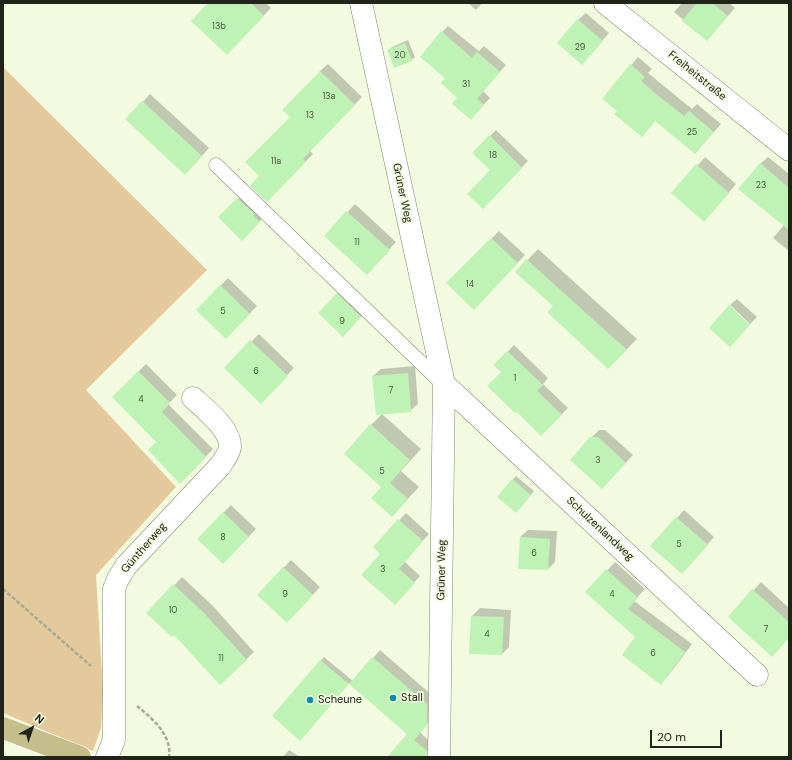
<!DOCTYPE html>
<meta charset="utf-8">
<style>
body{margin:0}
#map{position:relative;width:792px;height:760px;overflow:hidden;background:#f2fbdf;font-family:"DM Sans",sans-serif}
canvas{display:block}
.frame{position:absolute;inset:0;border:4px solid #212419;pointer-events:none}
.north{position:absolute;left:12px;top:708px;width:40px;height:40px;-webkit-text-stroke:3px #f2fbdf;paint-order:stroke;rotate:40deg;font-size:11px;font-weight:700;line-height:16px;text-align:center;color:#212419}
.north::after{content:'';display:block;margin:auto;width:14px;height:18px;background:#212419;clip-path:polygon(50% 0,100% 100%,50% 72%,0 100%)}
.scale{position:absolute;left:650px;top:730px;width:72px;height:18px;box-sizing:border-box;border:2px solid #212419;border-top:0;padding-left:5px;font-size:12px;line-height:14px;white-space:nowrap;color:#212419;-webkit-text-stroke:3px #f2fbdf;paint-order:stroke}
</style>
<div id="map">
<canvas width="792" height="760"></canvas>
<div class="frame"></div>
<div class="north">N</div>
<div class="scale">20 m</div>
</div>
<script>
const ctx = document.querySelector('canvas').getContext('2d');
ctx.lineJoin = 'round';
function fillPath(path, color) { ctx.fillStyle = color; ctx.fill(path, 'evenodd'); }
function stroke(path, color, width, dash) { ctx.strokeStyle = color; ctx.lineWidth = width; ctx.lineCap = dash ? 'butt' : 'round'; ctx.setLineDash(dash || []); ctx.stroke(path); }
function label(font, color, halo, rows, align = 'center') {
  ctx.font = font + ' "DM Sans",sans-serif'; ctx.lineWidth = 3.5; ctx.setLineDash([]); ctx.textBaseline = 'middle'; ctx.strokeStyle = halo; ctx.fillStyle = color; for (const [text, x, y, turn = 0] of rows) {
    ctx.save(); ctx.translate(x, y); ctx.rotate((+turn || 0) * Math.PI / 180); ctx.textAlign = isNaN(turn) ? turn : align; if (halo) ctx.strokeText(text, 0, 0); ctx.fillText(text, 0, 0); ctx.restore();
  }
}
const green = new Path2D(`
 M3,67L207,270L86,390L176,487L96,575L103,691L101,728L93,751L3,713Z`);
const shadow = new Path2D(`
 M209,3H266L271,8L235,46Z
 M468,3H482L476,10Z
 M682,3H729L735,8L707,40L674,12Z
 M586,13L609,33L589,56L578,20Z
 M448,26L479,51L484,46L506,65L483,91L490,98L477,112L459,98L446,78L442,32Z
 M408,40L415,57L411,60L389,50L392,47Z
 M638,57L652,69L648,73L692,109L697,104L721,124L695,153L656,120L642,136L618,111L603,99Z
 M328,64L362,97L310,151L313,154L267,201L261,176L292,117L320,71Z
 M150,94L209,148L193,166L127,119Z
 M496,130L528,161L483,208L491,170L473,153Z
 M705,157L736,184L711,213L673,193Z
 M768,157L789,174V251L773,238L784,225L760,164Z
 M246,191L267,214L242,239L220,217Z
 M355,204L396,242L374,266L325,236Z
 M499,231L525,255L481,301L447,283Z
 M538,249L637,339L608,368L555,306L516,272Z
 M228,278L257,306L226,338L197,310Z
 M345,287L368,309L343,336L319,313Z
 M737,299L757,317L750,324L730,305Z
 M259,334L294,368L261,402L225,368Z
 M514,345L548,378L543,384L568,408L541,435L502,372L495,365Z
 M146,364L177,395L168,404L213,449L180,483L157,442L113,397Z
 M415,366L418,404L410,411L373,376L381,369Z
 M382,414L421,449L401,471L419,487L392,516L383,487L371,425Z
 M599,430H605L633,455L602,488L591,438Z
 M516,476L534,491L520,508L498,497Z
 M231,505L256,529L223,563L198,539Z
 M684,510L714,537L689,565L677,518Z
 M406,513L429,534L404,561L420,576L401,597L381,553L374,547Z
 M528,530L557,531L555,562L548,569L520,537Z
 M291,560L320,587L295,614L258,595Z
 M615,562L645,589L634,601L692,644L668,676L660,683L637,637L587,592Z
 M182,577L212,605L254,652L220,684L174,634L148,613Z
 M761,582L789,608V637L729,617Z
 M480,608L511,610L509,647L502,654L470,653L472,616Z
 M380,650L434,697V716L420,732L433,745L423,757H388L408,734L349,683L303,736L273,716L324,657L353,681Z
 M289,750L300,757H283Z`);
const building = new Path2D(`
 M208,3H251L264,16L227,55L191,21Z
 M697,3H712L728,16L707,41L682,21Z
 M577,19L603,41L582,65L557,43Z
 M441,31L472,58L477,52L500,72L477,99L484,105L471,120L452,104L457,98L441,83L445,78L420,57Z
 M405,43L412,61L394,68L387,50Z
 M630,64L645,77L641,81L656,94L684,116L689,111L714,132L695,154L655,121L642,137L614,114L617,111L602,99Z
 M320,71L355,105L303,159L306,162L267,202L250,186L259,176L245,162L290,117L282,110Z
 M142,101L202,156L185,175L125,119Z
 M489,135L522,168L483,209L467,194L490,170L472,153Z
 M760,163L789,188V230L738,189Z
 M696,164L729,193L704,222L671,193Z
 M237,198L255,214L253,216L260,222L242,241L218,217Z
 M346,211L390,250L367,275L324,236Z
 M491,238L518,263L474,310L446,283Z
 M526,259L627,350L608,369L547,312L553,306L515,272Z
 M220,285L250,314L226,339L196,310Z
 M337,293L361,317L343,337L318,313Z
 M729,305L750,325L730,347L709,328Z
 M250,340L288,376L261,404L224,368Z
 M507,351L543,385L537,391L562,415L541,436L517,412L515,413L487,386L501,372L493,365Z
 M138,371L170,403L162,412L206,457L180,484L148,450L156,442L112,397Z
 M408,373L411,412L376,415L372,376Z
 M370,424L410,460L390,483L408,499L392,517L371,498L381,487L344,454Z
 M590,437H598L626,463L602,489L570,460Z
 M512,479L531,495L516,513L497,497Z
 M223,512L249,537L223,564L197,539Z
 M676,517L708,545L682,574L650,546Z
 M398,519L423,541L399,569L415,583L395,605L361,575L380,554L373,547Z
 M520,537L550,539L548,570L518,569Z
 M283,567L313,595L287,623L257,595Z
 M606,569L638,598L628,609L685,652L661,685L622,655L635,637L585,592Z
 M173,584L204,613L247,660L220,685L174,635L172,637L146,613Z
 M752,589L789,622V638L772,657L728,617Z
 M471,616L504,617L502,655L469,654Z
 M372,657L427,704V725L414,740L427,751V757H387L407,734L349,684Z
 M320,660L349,684L300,741L272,716Z`);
const path = new Path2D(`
 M3,589L91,666
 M137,706C153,719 172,735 169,757`);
const service = new Path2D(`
 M216,165L443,384`);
const minor = new Path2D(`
 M361,3L444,384L439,757
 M605,3L789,150
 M444,384L757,675
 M107,757L114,740V589L118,579L126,566L220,466C223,461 229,454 230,447C231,429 205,409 193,398`);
const primary = new Path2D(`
 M3,728L80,757`);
const markers = [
 [393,698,4,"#008daa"],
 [310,700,4,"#008daa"]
];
const numberNames = [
 ["13b",219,27],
 ["29",580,48],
 ["20",400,56],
 ["31",466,85],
 ["13a",329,97],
 ["13",310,116],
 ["25",692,133],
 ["18",493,156],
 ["11a",276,162],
 ["23",761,186],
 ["11",357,243],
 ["14",470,285],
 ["5",223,312],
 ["9",342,322],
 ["6",256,372],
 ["1",515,379],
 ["7",391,391],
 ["4",141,400],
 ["3",598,461],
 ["5",382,472],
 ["8",223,538],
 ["5",679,545],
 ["6",534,554],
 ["3",383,570],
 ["9",285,595],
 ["4",612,595],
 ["10",173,611],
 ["7",766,630],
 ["4",487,635],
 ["6",653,654],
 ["11",221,659]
];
const streetNames = [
 ["Freiheitstraße",697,76,39],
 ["Grüner Weg",402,193,78],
 ["Schulzenlandweg",600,529,43],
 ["Güntherweg",144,548,-49],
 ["Grüner Weg",442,570,-89]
];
const poiNames = [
 ["Stall",401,698],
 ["Scheune",318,700]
];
fillPath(green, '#e3c99c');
fillPath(shadow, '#0003');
fillPath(building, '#bff3b5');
stroke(service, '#828a70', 15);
stroke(minor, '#828a70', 23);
stroke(primary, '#fff', 23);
stroke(path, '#a5ab96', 2.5, [4, 2]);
stroke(service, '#fff', 14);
stroke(minor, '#fff', 22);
stroke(primary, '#c5be8b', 22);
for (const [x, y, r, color] of markers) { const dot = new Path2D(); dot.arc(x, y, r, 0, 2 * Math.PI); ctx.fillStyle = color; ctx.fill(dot); stroke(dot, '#f2fbdf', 1.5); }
label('9px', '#485840', null, numberNames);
label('11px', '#212419', '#f2fbdf', streetNames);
label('11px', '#212419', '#f2fbdf', poiNames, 'left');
</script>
